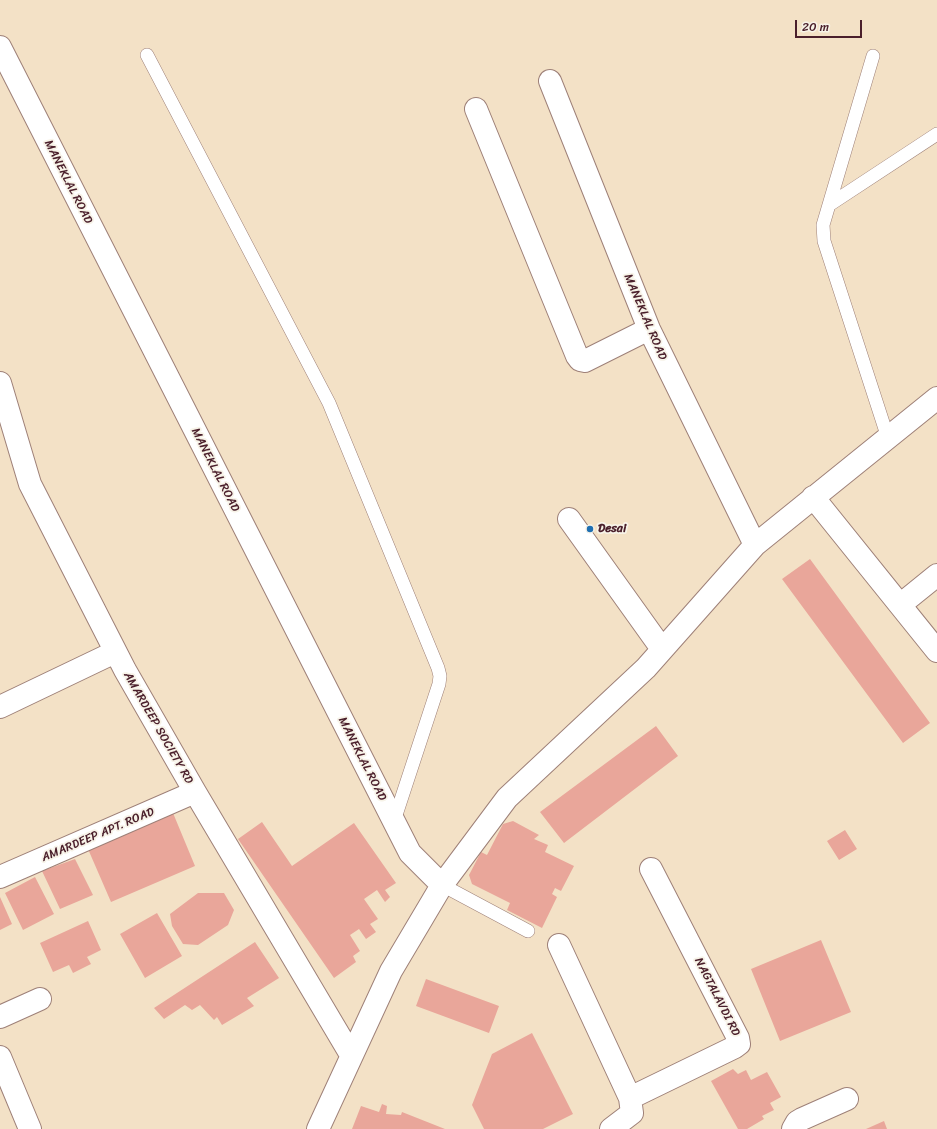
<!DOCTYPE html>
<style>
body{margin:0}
#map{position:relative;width:937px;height:1129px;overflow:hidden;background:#f3e1c6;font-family:Sriracha,sans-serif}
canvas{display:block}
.scale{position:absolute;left:795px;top:20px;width:67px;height:18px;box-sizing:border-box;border:2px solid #4a1f2b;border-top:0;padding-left:5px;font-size:12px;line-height:14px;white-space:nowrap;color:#4a1f2b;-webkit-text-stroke:3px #f7f3e8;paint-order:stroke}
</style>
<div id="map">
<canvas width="937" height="1129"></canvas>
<div class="scale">20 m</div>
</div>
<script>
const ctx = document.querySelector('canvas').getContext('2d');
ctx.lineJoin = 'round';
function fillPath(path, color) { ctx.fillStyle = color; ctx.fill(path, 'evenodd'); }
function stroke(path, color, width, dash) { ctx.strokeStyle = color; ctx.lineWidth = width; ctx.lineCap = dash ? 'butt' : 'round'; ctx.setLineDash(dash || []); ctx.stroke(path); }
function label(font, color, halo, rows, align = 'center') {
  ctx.font = font + ' Sriracha,sans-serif'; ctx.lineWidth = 3.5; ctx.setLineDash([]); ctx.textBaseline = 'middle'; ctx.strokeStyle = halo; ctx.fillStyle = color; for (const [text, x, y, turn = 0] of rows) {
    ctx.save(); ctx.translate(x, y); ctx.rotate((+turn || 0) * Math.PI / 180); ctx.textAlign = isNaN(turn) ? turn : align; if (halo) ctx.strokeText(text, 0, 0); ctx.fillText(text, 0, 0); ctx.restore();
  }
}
const building = new Path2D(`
 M810,559L930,723L903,743L782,579Z
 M656,726L678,756L564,843L540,812Z
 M173,813L195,866L111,902L88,849Z
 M513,821L539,835L534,839L548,845L545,852L574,866L561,891L555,888L552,894L557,897L542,928L507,910L510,903L472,884L469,875L481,852L487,855L503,824Z
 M262,822L292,866L354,823L396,883L385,890L390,897L385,902L377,890L364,899L378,919L370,924L376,932L366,939L359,929L350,935L360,951L353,956L356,962L334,978L238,839Z
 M845,830L857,849L839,860L827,841Z
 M75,859L93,895L60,909L42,871Z
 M35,877L54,914L23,930L5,893Z
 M198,893H224L234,910L228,925L198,945L183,944L172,926L170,914Z
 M0,897L12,924L0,930Z
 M157,913L182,956L145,978L120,934Z
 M88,921L101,950L87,957L91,964L73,973L69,965L53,972L40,943Z
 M821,940L851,1012L780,1041L751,969Z
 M255,942L279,978L247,998L254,1006L222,1025L217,1017L214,1020L200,1005L192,1010L185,1005L164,1019L154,1008Z
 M426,979L499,1006L489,1033L416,1006Z
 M532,1033L573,1114L543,1129H484L472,1105L492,1054Z
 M733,1069L738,1074L746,1070L751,1080L767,1072L781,1097L770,1103L774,1110L762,1116L764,1119L747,1129H738L711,1081Z
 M382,1104L387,1106L386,1114L401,1115L402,1112L445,1129H352L361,1106L379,1112Z
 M884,1121L887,1129H866Z`);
const lane = new Path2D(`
 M147,55L329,403L438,668L440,676L439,684L394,821
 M873,56L823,225L824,241L888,438
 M829,205L937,134
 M442,885L528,931`);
const street = new Path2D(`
 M0,47L410,853L442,885
 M550,81L649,329L755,545
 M476,109L577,356L580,360L585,361L649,329
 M0,383L30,484L125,670L195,792L351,1055
 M813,497L937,651
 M569,519L662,649
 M900,605L937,575
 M0,707L115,652
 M0,877L195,792
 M559,945L630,1098
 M0,1017L40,999
 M0,1057L30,1129
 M318,1129L391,971L442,885L507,798L646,668L755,545L937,398
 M611,1129L632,1113L630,1098L735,1047L739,1044L738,1038L651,869
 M793,1129L797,1122L802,1119L847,1099`);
const markers = [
 [590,529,4,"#1f6fb2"]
];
const streetNames = [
 ["MANEKLAL ROAD",68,182,63],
 ["MANEKLAL ROAD",645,317,67],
 ["MANEKLAL ROAD",215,470,63],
 ["AMARDEEP SOCIETY RD",158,728,60],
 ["MANEKLAL ROAD",362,759,63],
 ["AMARDEEP APT. ROAD",98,835,-23],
 ["NAGTALAVDI RD",717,997,63]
];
const poiNames = [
 ["Desai",598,529]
];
fillPath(building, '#e9a69a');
stroke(lane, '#9e8078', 14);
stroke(street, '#9e8078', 24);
stroke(lane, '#fff', 13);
stroke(street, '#fff', 22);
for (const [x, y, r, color] of markers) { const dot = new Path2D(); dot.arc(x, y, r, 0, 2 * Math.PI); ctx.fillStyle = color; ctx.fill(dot); stroke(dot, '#f7f3e8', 1.5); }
label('12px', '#4a1f2b', '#f7f3e8', streetNames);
label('bold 12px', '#4a1f2b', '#f7f3e8', poiNames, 'left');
</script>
